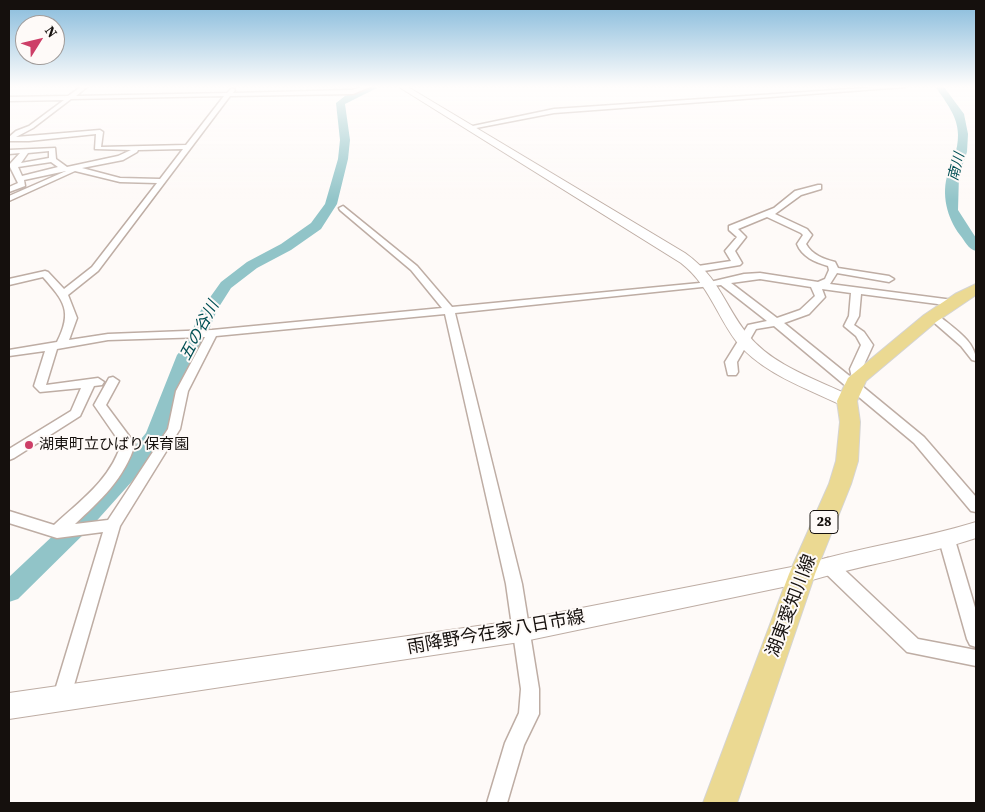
<!DOCTYPE html>
<meta charset="utf-8">
<style>
body{margin:0}
#map{position:relative;width:985px;height:812px;overflow:hidden;background:#fefaf8;font-family:"Source Serif 4",serif}
canvas{display:block}
.frame{position:absolute;inset:0;border:10px solid #15100d;pointer-events:none}
.north{position:absolute;left:15px;top:15px;width:50px;height:50px;box-sizing:border-box;background:#fefaf8;border:1px solid #a19c9a;border-radius:50%;rotate:54deg;font-size:14px;font-weight:700;line-height:20px;text-align:center;color:#15100d}
.north::after{content:'';display:block;margin:auto;width:18px;height:22px;background:#cd3f68;clip-path:polygon(50% 0,100% 100%,50% 72%,0 100%)}
</style>
<div id="map">
<canvas width="985" height="812"></canvas>
<div class="frame"></div>
<div class="north">N</div>
</div>
<script>
const ctx = document.querySelector('canvas').getContext('2d');
ctx.lineJoin = 'round';
function fillPath(path, color) { ctx.fillStyle = color; ctx.fill(path, 'evenodd'); }
function stroke(path, color, width, dash) { ctx.strokeStyle = color; ctx.lineWidth = width; ctx.lineCap = dash ? 'butt' : 'round'; ctx.setLineDash(dash || []); ctx.stroke(path); }
function label(font, color, halo, rows, align = 'center') {
  ctx.font = font + ' "Source Serif 4","Noto Sans JP",serif'; ctx.lineWidth = 4; ctx.setLineDash([]); ctx.textBaseline = 'middle'; ctx.strokeStyle = halo; ctx.fillStyle = color; for (const [text, x, y, turn = 0] of rows) {
    ctx.save(); ctx.translate(x, y); ctx.rotate((+turn || 0) * Math.PI / 180); ctx.textAlign = isNaN(turn) ? turn : align; if (halo) ctx.strokeText(text, 0, 0); ctx.fillText(text, 0, 0); ctx.restore();
  }
}
const river = new Path2D(`
 M368,87H379L345,104L350,140L348,159L337,204L321,229L291,250L257,268L231,288L217,310L203,344L194,356L165,435L152,453L143,469L92,526L18,599L9,602V577L76,514L128,460L136,445L146,433L177,355L187,343L201,310L221,282L247,262L281,244L311,223L325,204L338,159L340,140L336,103L345,96Z
 M936,87H944L964,114L968,134L967,152L959,175L958,210L976,238V251C968,249 965,241 960,235C947,218 941,194 948,173C953,160 958,150 958,135C958,116 946,103 936,87Z`);
const street = new Path2D(`
 M81,87H87L76,96L227,93L232,88L235,90L233,93L352,90L362,87H370L353,94L230,96L98,271L68,295L77,318L69,340L108,334L212,330L442,308L411,270L340,210L339,208L343,206L417,266L452,307L710,282L744,274L760,273L818,282L825,279L829,270L828,266C815,262 802,257 797,244L803,235L801,233L767,217L738,229L746,237L735,251L742,263L740,265L698,272L693,269L698,266L731,261L725,251L737,237L729,230V226L774,208L795,191L818,185H821V189L801,195L775,214L807,229L812,235L806,244C812,255 824,259 835,262L838,268L889,276L894,279L889,282L837,273L830,284L953,300L958,303L953,306L861,294L859,316L854,325L864,332L873,345L862,369L864,378L862,381H856L924,437L976,497V512L971,511L914,443L774,326L756,329L737,362L738,372L736,375H728L725,362L748,325L767,321L721,285L455,313L522,584L539,689V714L524,745L507,803H487L505,743L519,713L521,689L506,584L445,314L216,336L188,391L180,429L120,526L68,706L61,709L54,706L52,700L103,532L57,538L9,523V511L54,525C80,501 111,479 121,444L94,405L109,378L113,377L119,381L106,405L135,444C125,478 100,501 75,524L108,520L168,429L176,391L205,337L108,340L57,349L46,385L98,378L104,382L102,385L94,386L80,416L14,458L9,460V449L71,411L81,388L40,392L34,386L45,351L9,356V350L57,342C73,311 64,301 43,277L9,285V279L45,271L48,272L64,289L92,267L157,183L120,182L75,171L9,201V196L66,171L24,180L25,186L9,192V187L18,183L9,165L20,153L9,154V150L55,148L56,159L67,167L118,156L131,150L95,149L96,134L29,141H9V137L16,131L29,126L64,100L9,101V97L68,96ZM224,96L186,145L101,147L103,132L100,130L16,137L33,128L71,99ZM183,149L160,179L120,178L82,168L123,160L137,152L138,150ZM49,151V158L21,163L28,153ZM51,162L58,167L22,176L18,167ZM760,279L811,287L815,296L800,310L777,318L731,283ZM822,289L851,293L849,316L844,326L856,336L861,345L850,369L852,378L784,323L809,314L825,297Z
 M879,87H905L554,113L471,129L468,127L554,109Z
 M934,314L938,315C953,328 976,341 976,361L972,360L961,346L930,319L929,317Z
 M947,534L952,536L955,540L976,611V647L970,645L967,639L939,540L942,536Z
 M828,558L834,560L918,639L976,650V666L907,652L822,570L820,565L822,560Z`);
const secondary = new Path2D(`
 M399,87H408L685,253C721,279 723,304 748,335C773,366 818,380 853,397L856,401L853,405L847,407L841,405C806,388 761,373 736,341C716,314 709,285 681,263Z
 M976,522V538C919,557 859,565 802,583L520,642L9,719V693L520,620L802,565C859,547 919,540 976,522Z`);
const primary = new Path2D(`
 M976,284V295L936,322L866,381L857,401L860,422L858,461L851,484L815,574L737,803H703L789,574L829,484L836,461L840,422L837,401L848,378L924,315L955,294Z`);
const markers = [
 [29,445,5,"#cd3f68"]
];
const farWaternames = [
 ["南川",957,167,-76]
];
const shields = [
 [824,522,28]
];
const shieldNames = [
 ["28",824,522]
];
const poiNames = [
 ["湖東町立ひばり保育園",39,445]
];
const waterNames = [
 ["五の谷川",200,331,-62]
];
const nearStreetnames = [
 ["湖東愛知川線",792,606,-69],
 ["雨降野今在家八日市線",496,633,-10]
];
fillPath(river, '#91c4c8');
stroke(street, '#beada4', 3);
stroke(secondary, '#beada4', 2);
stroke(primary, '#d5d4d3', 2);
fillPath(street, '#fff');
fillPath(secondary, '#fff');
fillPath(primary, '#ebd992');
const sky = ctx.createLinearGradient(0, 0, 0, 201);
sky.addColorStop(0, '#85badb');
sky.addColorStop(0.43, '#fffdfc');
sky.addColorStop(1, '#fffdfc00');
ctx.fillStyle = sky;
ctx.fillRect(0, 0, 985, 201);
for (const [x, y, r, color] of markers) { const dot = new Path2D(); dot.arc(x, y, r, 0, 2 * Math.PI); ctx.fillStyle = color; ctx.fill(dot); stroke(dot, '#fefaf8', 2); }
label('italic 14px', '#004f54', '#fefaf8', farWaternames);
for (const [x, y, w] of shields) { const box = new Path2D(); box.roundRect(x - w / 2, y - 11.5, w, 23, 4); ctx.fillStyle = '#fefaf8'; ctx.fill(box); stroke(box, '#15100d', 1); }
label('bold 14px', '#15100d', null, shieldNames);
label('15px', '#15100d', '#fefaf8', poiNames, 'left');
label('italic 16px', '#004f54', '#fefaf8', waterNames);
label('18px', '#15100d', '#fefaf8', nearStreetnames);
</script>
